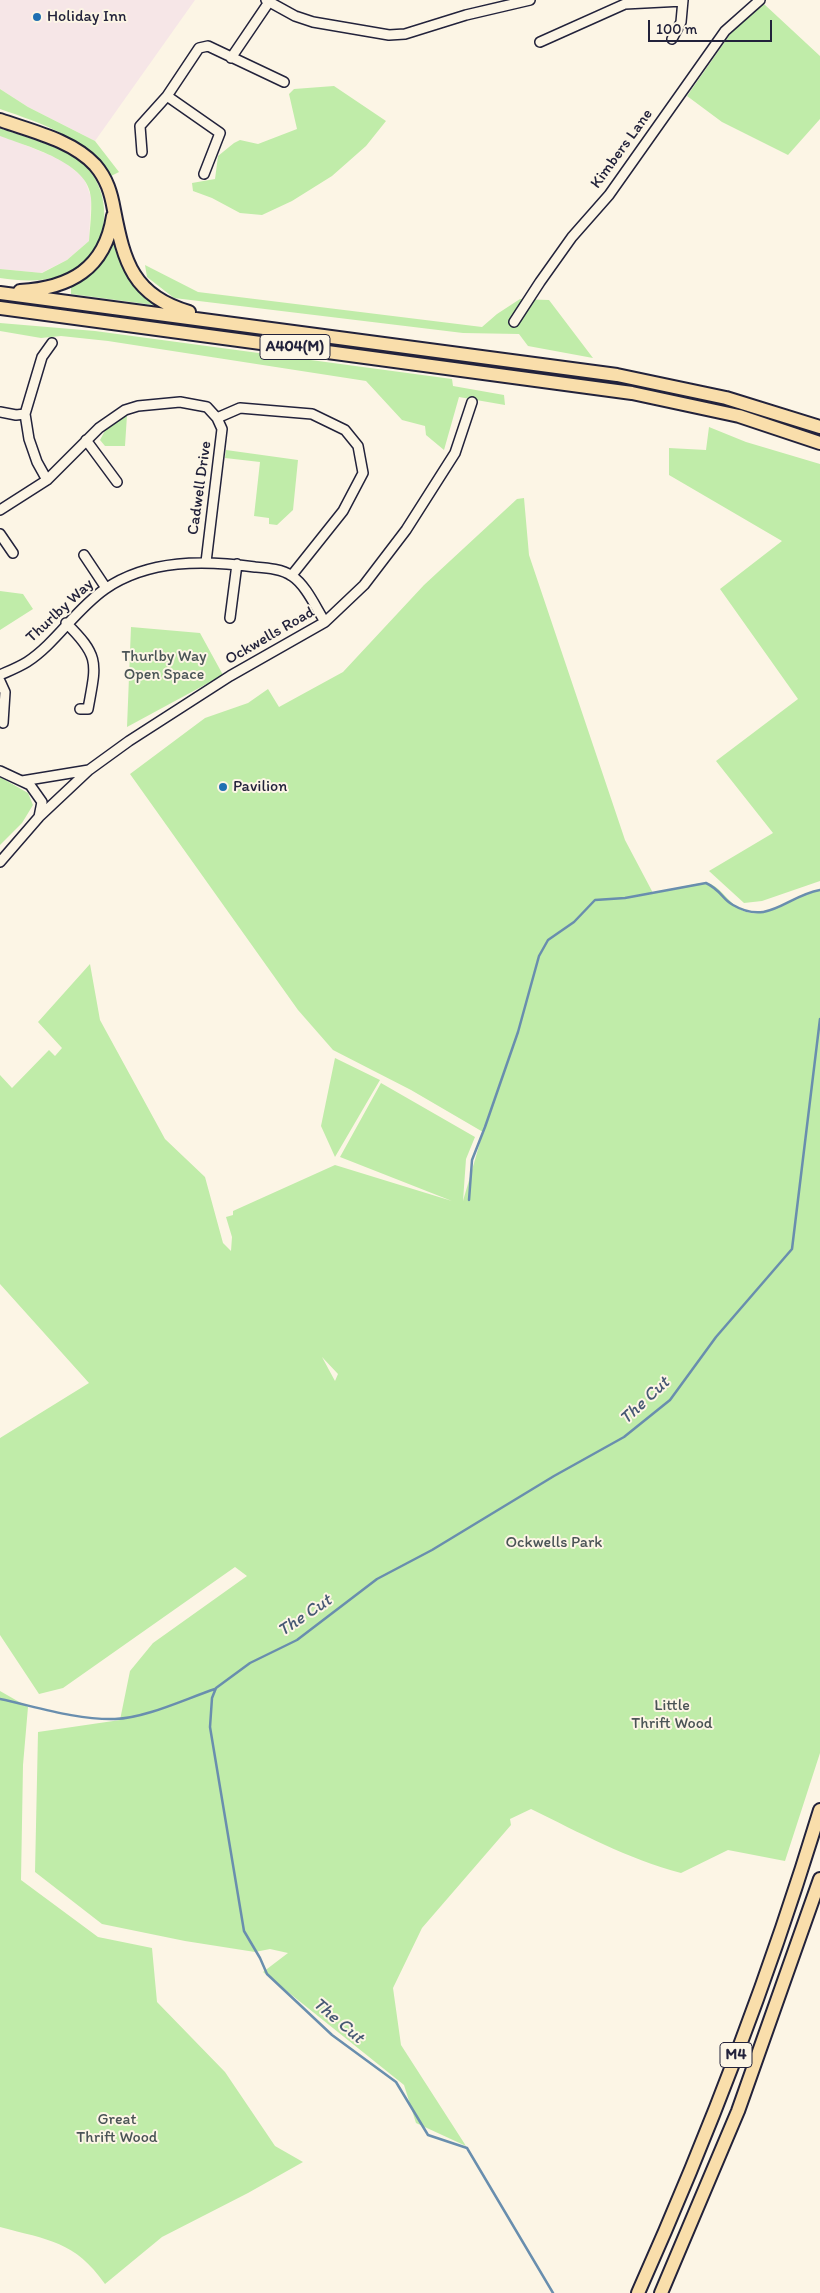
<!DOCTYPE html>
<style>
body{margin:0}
#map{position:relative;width:820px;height:2293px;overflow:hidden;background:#fcf5e5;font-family:Itim,sans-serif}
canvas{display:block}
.scale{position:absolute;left:648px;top:20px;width:124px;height:22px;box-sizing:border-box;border:2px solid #22223b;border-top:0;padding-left:6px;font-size:15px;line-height:18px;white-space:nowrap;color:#22223b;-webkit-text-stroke:4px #fcf5e5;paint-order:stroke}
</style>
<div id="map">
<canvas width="820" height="2293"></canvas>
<div class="scale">100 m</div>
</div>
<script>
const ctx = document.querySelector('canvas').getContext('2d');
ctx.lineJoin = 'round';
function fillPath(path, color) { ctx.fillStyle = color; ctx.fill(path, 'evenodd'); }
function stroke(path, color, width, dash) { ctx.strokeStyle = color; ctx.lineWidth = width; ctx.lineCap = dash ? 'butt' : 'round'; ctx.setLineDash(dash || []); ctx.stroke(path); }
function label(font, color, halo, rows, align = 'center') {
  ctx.font = font + ' Itim,sans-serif'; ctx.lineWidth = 4; ctx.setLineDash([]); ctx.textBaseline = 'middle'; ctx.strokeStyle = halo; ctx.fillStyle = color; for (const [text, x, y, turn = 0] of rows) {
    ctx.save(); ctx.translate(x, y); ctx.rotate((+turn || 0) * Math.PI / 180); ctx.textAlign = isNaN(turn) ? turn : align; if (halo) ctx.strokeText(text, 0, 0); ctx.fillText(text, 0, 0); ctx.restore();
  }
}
const built = new Path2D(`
 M0,0H195L95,141L28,107L0,89Z
 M0,135L62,160L84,178L91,197L89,241L67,260L41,273L0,269Z`);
const green = new Path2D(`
 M764,4L820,56V119L788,155L722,122L687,96L731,33Z
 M334,86L386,121L366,146L332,176L292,201L262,215L240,213L212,198L193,191L192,183L215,179L218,156L234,143L240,140L258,144L297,129L289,94L294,89Z
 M0,89L28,107L95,141L119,172L111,176C86,138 41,123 0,109Z
 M0,128C26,138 71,148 89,170C117,205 106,261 60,276C40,282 21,281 0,278V269L42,273L67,260L89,241C90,227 92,212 91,198C89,162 28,147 0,136Z
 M114,234L161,306L71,294V286Z
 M145,265L198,292L482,327L497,314L520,299L549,300L593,358L528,346L519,334L463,333L174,298L147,277Z
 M0,323L95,331L452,379L453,386L504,395L505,405L459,397L444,450L426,435L425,426L402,420L366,381L108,341L61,336L41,338L0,331Z
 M127,415L125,446H105L100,440L108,425Z
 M709,427L746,442L820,464V881L762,901L744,903L709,871L773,833L716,761L798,699L720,589L782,541L669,475V448L706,450Z
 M226,450L298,460L293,510L277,525L269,524V518L254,516L260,462L225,458Z
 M524,498L529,555L625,840L653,893C665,891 697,882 707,883C723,886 730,910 751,913C775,916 796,894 820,890V1753L785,1861L728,1850L681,1873C628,1859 580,1833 531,1809L510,1819L511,1825L422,1928L393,1988L401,2045L466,2146L416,2123L404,2085L263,1972L288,1953L270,1949L255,1952L185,1941L102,1924L35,1872L38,1732L120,1720L130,1671L153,1643L247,1576L235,1567L63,1688L39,1694L0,1635V1438L89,1383L0,1284V1075L12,1088L49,1050L55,1056L62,1048L38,1022L90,964L100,1020L165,1139L205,1177L223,1243L231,1251L232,1237L226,1217L233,1215V1211L335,1165L452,1201L340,1157L381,1083L475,1137L466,1159L463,1201L483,1132L411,1090L333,1050L298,1010L130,774L205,718L248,703L268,689L279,707L343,672L424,585L517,499ZM322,1357L338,1374L335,1381Z
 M0,591L23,594L33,609L0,630Z
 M131,627L200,633L223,675L127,727Z
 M0,777L28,793L33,805L22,823L0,845Z
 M335,1058L380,1080L335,1157L321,1126Z
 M0,1691L28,1707L23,1765L21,1880L98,1937L152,1948L157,2002L225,2072L275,2146L303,2162L248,2193L162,2237L105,2284C75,2241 48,2240 0,2227Z`);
const stream = new Path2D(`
 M469,1200L472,1160L485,1127L518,1032L539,956L548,940L574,922L595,900L625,898L706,883C721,890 722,899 733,905C769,926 786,896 820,890
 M0,1699C37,1707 77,1720 115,1719C146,1718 185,1699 215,1689
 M553,2293L467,2148L428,2135L396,2082L332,2035L267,1974L260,1958L244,1931L210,1727L212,1698L216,1688L250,1663L297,1640L377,1579L432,1550L554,1476L624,1437L670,1400L716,1337L792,1249L820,1019`);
const minor = new Path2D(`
 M266,0L295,16L313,22L389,35L405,34L466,15L530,0
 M672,39L681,22L683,0
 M540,42L625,4L683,1
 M231,58L269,2
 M167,96L220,133L204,174
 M142,152L140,126L167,96L199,48L208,46L284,82
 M514,322L540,282L572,237L609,195L725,31L760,0
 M0,412L16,415L25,414
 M217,418L240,408L312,414L345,430L358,446L363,473L343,511L292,575
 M86,440L117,482
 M47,480L37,462L29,439L25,414L42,357L52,343
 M0,510L47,480L99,428L125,410L138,406L180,402L207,407L217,418L222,429L206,562
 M0,534L13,553
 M84,555L106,588
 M230,618L237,564
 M66,623C101,657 96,664 88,709H80
 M0,675C9,671 19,667 27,662C56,643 75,610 105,589C149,559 204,560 255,567C267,568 282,569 292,576C306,585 316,608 325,622
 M0,681L5,692L3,723
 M0,771L30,785L42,802L39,817
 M22,781L89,770
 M0,862L39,817L89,770L129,741L230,676L325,622L364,585L406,530L455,453L472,402`);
const highway = new Path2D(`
 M0,120C31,131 72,140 95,165C107,179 111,193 114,210C124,262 133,296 189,312
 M20,291C70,288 105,269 113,216
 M0,293L617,375L726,398L820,427
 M0,308L632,393L739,416L820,443
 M638,2293C708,2136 770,1975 820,1810
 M661,2293L738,2111L820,1879`);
const markers = [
 [37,17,5,"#1f6fb2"],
 [223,787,5,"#1f6fb2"]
];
const shields = [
 [295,347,70],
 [736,2055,32]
];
const shieldNames = [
 ["A404(M)",295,347],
 ["M4",736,2055]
];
const poiNames = [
 ["Holiday Inn",47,17],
 ["Pavilion",233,787]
];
const streetNames = [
 ["Kimbers Lane",622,149,-54],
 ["Cadwell Drive",200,488,-82],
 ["Thurlby Way",60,611,-43],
 ["Ockwells Road",270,636,-30]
];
const parkNames = [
 ["Thurlby Way",164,657],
 ["Open Space",164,675],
 ["Ockwells Park",554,1543],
 ["Little",672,1706],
 ["Thrift Wood",672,1724],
 ["Great",117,2120],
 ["Thrift Wood",117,2138]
];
const waterNames = [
 ["The Cut",645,1401,-43],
 ["The Cut",305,1616,-34],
 ["The Cut",338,2021,40]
];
fillPath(built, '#f6e6e7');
fillPath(green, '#c0eca9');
stroke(stream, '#698eae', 2.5);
stroke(minor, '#22223b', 12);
stroke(highway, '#22223b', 16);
stroke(minor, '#fcf5e5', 9);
stroke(highway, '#f9deab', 12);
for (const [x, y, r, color] of markers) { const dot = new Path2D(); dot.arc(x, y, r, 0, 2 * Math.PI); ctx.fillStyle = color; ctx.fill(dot); stroke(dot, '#fcf5e5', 2); }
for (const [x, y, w] of shields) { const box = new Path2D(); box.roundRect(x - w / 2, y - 12.5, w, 25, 4); ctx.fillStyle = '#fcf5e5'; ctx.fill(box); stroke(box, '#22223b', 1); }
label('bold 15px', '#22223b', null, shieldNames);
label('16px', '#22223b', '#fcf5e5', poiNames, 'left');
label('16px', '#22223b', '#fcf5e5', streetNames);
label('16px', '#4a5456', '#fcf5e5', parkNames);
label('italic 18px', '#465874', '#fcf5e5', waterNames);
</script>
